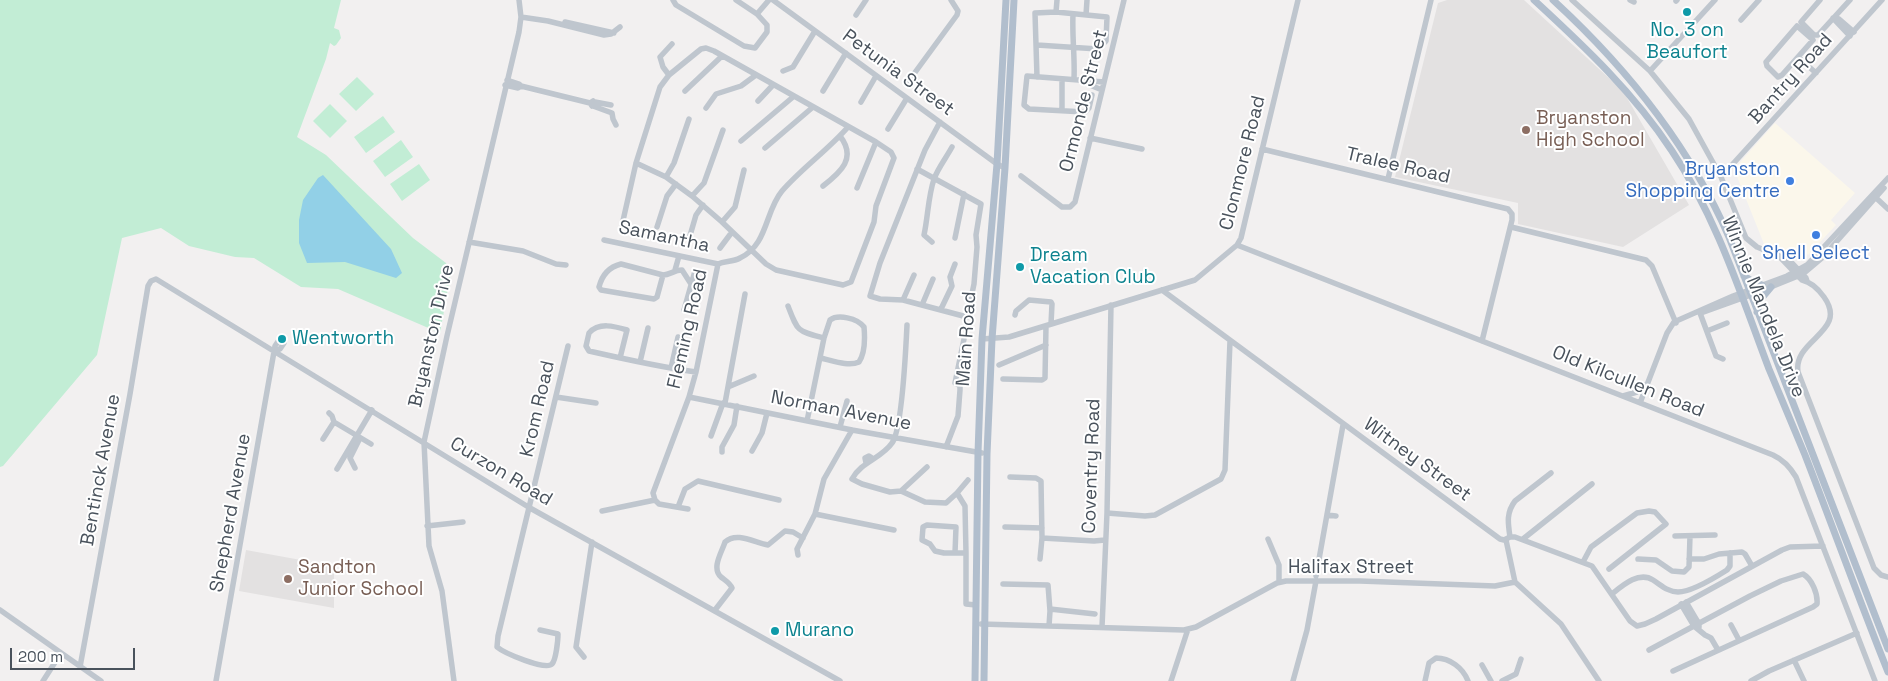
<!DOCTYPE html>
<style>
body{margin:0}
#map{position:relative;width:1888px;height:681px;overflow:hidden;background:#f2f0f0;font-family:"Space Grotesk",sans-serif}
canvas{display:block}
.scale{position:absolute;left:10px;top:648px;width:125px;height:22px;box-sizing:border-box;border:2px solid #49525c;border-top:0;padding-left:6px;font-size:15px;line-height:18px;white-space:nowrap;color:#49525c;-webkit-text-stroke:4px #fff;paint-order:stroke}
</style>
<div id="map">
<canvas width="1888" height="681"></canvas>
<div class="scale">200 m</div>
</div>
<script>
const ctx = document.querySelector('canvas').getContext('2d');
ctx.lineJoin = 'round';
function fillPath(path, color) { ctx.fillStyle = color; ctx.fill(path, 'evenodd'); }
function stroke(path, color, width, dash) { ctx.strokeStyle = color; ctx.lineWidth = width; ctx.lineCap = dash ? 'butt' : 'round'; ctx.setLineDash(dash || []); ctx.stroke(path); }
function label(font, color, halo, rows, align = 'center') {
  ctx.font = font + ' "Space Grotesk",sans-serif'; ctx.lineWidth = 4; ctx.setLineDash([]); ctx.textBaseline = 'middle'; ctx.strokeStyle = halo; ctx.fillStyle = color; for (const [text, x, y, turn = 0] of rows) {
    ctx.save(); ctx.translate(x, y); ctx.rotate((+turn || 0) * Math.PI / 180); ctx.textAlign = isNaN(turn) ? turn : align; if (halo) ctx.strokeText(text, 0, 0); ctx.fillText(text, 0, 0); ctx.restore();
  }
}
const commercial = new Path2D(`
 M1775,123L1855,193L1831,220L1836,225L1808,255L1799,247L1786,260L1764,244L1734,169Z`);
const education = new Path2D(`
 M1447,0H1524L1623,91L1689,205L1623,247L1518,224V203L1395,177L1438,3Z
 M246,550L334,566V608L239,591Z`);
const green = new Path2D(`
 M0,0H341L334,28L339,30L341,38L336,45L334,46L330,43L326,59L297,137L326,155L413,238L446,263L451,272L440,333L338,289L301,287L254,258L235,257L189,246L161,228L122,238L97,355L3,466L0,467Z
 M357,77L374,94L356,111L339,94Z
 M330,104L347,121L330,138L313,121Z
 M383,116L395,132L366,153L354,137Z
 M401,140L413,157L385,177L373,161Z
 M419,164L430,180L402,201L390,184Z`);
const water = new Path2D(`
 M323,175L391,249L402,273L396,278L345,262L307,263L299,243V220L303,200L318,178Z`);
const minor = new Path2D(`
 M673,0L676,5L744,46L755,48L767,32V25L757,14L736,0
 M773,0L997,164L1005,168
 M1572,0L1650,71L1689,119L1721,177L1746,238L1757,247L1789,260L1806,278L1807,281
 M1630,0L1634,2
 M1820,0L1801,22L1814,35H1818L1850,0
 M1676,1L1677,0
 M1056,12L1057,0
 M757,14L769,0
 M1073,14C1072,37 1075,57 1074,79
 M856,15L866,0
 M1086,15L1087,0
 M521,17L548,21L604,35L611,34L620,27
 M1833,18L1850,36
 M1839,19L1854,32
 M1741,20L1759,0
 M565,22L614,33
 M1797,26L1813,40L1782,75L1778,77L1767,66L1766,62Z
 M1798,57L1816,73
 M783,71L793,67L815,31
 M1650,71L1715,0
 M669,75L663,67L660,57L672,44
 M1037,77L1035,13L1056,12L1107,17L1106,41L1098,49L1037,45
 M507,80L519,84L521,86
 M1083,81L1090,85L1102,90
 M908,82L957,15L958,11L951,0
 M505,85L518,88L521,86L590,103L593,101L595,104L592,106L590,103
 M685,91L722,56
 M823,91L846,53
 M1092,95L1089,108L1085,112L1029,109L1024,105L1027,76L1104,82
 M758,101L773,85
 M595,102L611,105
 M861,102L876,76
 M593,106L612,113L613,119L616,125
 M706,108L716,94L741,86L756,75
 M1062,110V79
 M888,129L907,98
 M1090,138L1142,149
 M741,141L793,97
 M765,148L813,107
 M1262,149L1508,209L1512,214V220L1482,341
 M917,169L981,204L976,235L977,247L974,284L967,317L903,300L880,299L870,296L880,263L925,150L940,122
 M1021,176L1062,207H1070L1075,202L1124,0
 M666,177L674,163L689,119
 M1721,177L1882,0
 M1388,179L1431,0
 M823,186C841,172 857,158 840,136
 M857,188L876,142
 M1873,195L1888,209
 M692,196L704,183L723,130
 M722,222L735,207L744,170
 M622,225L636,163L660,87L669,75L701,49L706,48L714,51L876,142L891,152L894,158L876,206L874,222L851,282L843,285L776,270L766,264L722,222L692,196L666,177L636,163
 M657,227L667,196L676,184
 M1511,227L1646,260L1652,266L1676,323
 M955,238L964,194
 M689,239L696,215L703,205
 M604,240L718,264
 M469,242L523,251L556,264L566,265
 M932,242L924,235C928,217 928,197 934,179C938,168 946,158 952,147
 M1237,245L1773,455C1784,460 1790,467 1796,477L1875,681
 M720,248L732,232
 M1778,255L1802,280C1811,282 1819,290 1824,297C1849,332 1793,339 1798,372L1874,568L1881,575L1888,577
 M718,264C725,261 733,262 740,258C768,245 765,211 782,191C802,168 828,150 848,127
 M675,270L679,256
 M663,275L657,297L654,299L601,290L599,287C602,275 609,267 621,264L663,275C670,275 674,270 682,270L691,284
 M1162,290L1500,539L1504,540L1510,537H1515L1592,566L1630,621L1637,626L1645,624L1656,619L1782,550L1790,547L1823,546
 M903,300L914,275
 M922,305L933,279
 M788,306C798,332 797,331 824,338
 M941,309L952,286L950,277L955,264
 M684,310L695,271
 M1700,313L1716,356L1723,359
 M1701,313L1751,295L1803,274L1822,258L1884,188
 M1015,315L1016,311L1029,300L1051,302L1052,304L1051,324
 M907,325C906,346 902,430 892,443C882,458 861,462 852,479L862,484L890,492L901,491L925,502L946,503L957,493
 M1707,331L1727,323
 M982,339L1009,337L1195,280L1237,245L1241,238L1245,221L1298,0
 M275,351L280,349L284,343
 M620,358L627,330C614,326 599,322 589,333L586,346L589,351C624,359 660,367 696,372
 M640,362L648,328
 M999,365L1046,345
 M671,368L678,337
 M1003,379L1042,380L1045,378L1046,326
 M728,387L754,376
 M1623,396L1637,392L1645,385
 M556,397L596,403
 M689,397L852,430L982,453
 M725,403L745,294
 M1640,403L1667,333L1674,322L1733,296L1787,276L1807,265L1888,178
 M329,413L332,416L334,422
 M807,421L824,338L830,320C838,314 857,318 864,327C865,338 865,353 859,362C848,367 831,360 820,358
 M840,427L847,401
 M711,436L723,403
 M323,439L334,422L371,444
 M946,447L958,416L960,390V386L955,383L964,339
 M752,451L762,433L767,413
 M722,452V447L734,425L737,406
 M866,463L865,458L869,456L872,458
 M355,468L350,458L359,440
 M337,469L372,410
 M1010,477L1036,478L1041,481L1042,538
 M901,491L927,467
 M655,500L653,493L689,397L696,372L718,264
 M655,500L659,504L688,509
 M678,507L685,489L698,481L779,500
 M602,511L655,500
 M1107,513L1145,516L1155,515L1221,479L1225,470L1230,341
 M815,514L894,530
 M1327,515L1336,516
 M427,526L463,522
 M1005,527L1042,528
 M1675,536L1715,535
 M1510,537C1508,523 1506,513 1515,501L1551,473
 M1268,539L1279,565V582
 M1523,539L1592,484
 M1506,540L1515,582
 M955,553L956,527L927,525L923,527L922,540L930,544L935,551L944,553H966V604L976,605
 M966,553L965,506L957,493L968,480
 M798,555L797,549L815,514L824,479L852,430
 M1040,559L1042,538L1094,541L1105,540
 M1638,559L1656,560L1672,571L1684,572L1689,567L1690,536
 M1689,559H1704L1719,554L1742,552L1745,554L1752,566
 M1583,562L1591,547L1637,513L1649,511L1655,512L1666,524L1609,569
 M1316,576L1343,425
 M1003,584L1048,585L1050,611L1049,626
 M1612,594C1623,585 1639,571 1653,580C1661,585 1668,592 1678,592C1691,592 1716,577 1727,570L1730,566V553
 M1686,602L1699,624V627
 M1681,604L1694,626L1705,635L1711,638L1718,650
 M1050,609L1095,614
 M0,610L101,681
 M715,610L732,588C730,583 726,581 721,577C711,568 722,552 725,542C737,531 755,543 768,545L785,531L793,532L803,538
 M981,624L1184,630L1196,627L1277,583L1286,581H1360L1495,586L1515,582L1561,624L1599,681
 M1731,625L1739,640
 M1102,627L1107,513L1111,305
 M540,630L558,634C558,640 556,660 552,664C546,671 504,653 497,647L498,636L568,346
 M1649,650L1750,596L1781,581L1803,574C1812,579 1818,594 1817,604L1813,607L1673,671
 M584,657L576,647L592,542
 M1794,660L1804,681
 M1482,665L1491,681
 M80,667L130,394L148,286L151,281L156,279L530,508L840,681
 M43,681L61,653
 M216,681L275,346L279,340
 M454,681L442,591L429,546L424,442L447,336L519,32L521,17L519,0
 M1171,681L1188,629
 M1293,681L1307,630L1316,581
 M1425,681L1429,663L1436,658C1450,658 1463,668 1468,681
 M1502,681L1516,674L1521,659
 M1751,681L1769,671L1857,633`);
const major = new Path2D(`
 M1534,0C1585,47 1634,93 1672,151C1717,218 1741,295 1769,369C1781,398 1793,426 1805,455C1833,527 1859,600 1888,672
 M1553,0C1627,68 1689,145 1729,237L1888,649
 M1744,276L1753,282L1762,285
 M1757,312L1761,299L1771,287
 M975,681L978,453L982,339L997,164L1006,0
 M984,681L987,454L992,339L1005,168L1014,0`);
const markers = [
 [1687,12,5,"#0f9aa8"],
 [1526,130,5,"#8d6e63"],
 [1790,181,5,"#3f7fe0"],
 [1816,235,5,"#3f7fe0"],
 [1020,267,5,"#0f9aa8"],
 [282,339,5,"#0f9aa8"],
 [288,579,5,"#8d6e63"],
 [775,631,5,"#0f9aa8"]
];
const cultureNames = [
 ["No. 3 on",1687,31,"center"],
 ["Beaufort",1687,53,"center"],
 ["Dream",1030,256],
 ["Vacation Club",1030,278],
 ["Wentworth",292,339],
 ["Murano",785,631]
];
const streetNames = [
 ["Petunia Street",898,73,36],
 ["Bantry Road",1791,79,-48],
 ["Ormonde Street",1084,101,-76],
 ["Clonmore Road",1243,163,-76],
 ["Tralee Road",1398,166,13],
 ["Samantha",664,237,12],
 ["Winnie Mandela Drive",1763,307,68],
 ["Fleming Road",688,329,-77],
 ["Bryanston Drive",432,336,-77],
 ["Main Road",967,339,-86],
 ["Old Kilcullen Road",1628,382,22],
 ["Krom Road",538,409,-77],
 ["Norman Avenue",841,411,11],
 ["Witney Street",1417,460,36],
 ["Coventry Road",1092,466,-88],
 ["Bentinck Avenue",101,470,-80],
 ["Curzon Road",501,472,31],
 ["Shepherd Avenue",231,513,-80],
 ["Halifax Street",1351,568]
];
const educationNames = [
 ["Bryanston",1536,119],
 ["High School",1536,141],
 ["Sandton",298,568],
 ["Junior School",298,590]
];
const shopNames = [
 ["Bryanston",1780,170],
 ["Shopping Centre",1780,192],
 ["Shell Select",1816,254,"center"]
];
fillPath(commercial, '#fbf7eb');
fillPath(education, '#e3e1e1');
fillPath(green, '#c2edd5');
fillPath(water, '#92d0e7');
stroke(minor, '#bfc6ce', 5.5);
stroke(major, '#b1becd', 7);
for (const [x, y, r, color] of markers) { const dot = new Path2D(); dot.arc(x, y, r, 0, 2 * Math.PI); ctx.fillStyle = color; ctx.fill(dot); stroke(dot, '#fff', 2); }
label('19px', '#0d838f', '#fff', cultureNames, 'left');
label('19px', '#49525c', '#fff', streetNames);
label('19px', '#785e54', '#fff', educationNames, 'left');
label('19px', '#366cbe', '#fff', shopNames, 'right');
</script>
